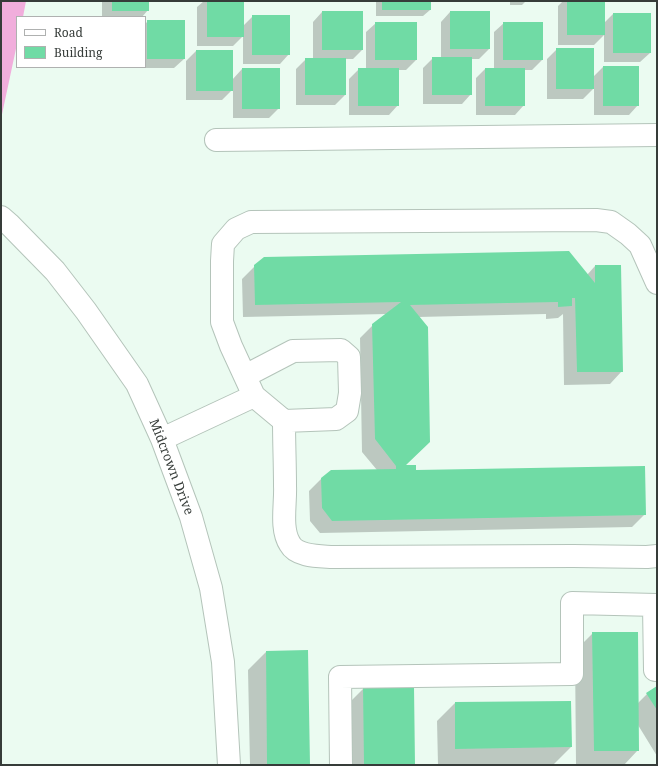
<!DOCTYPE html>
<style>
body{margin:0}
#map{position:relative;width:658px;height:766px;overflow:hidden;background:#ebfbf1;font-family:"Noto Serif",serif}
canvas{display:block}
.frame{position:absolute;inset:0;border:2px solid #363c39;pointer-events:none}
.legend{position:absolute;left:16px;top:16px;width:130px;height:52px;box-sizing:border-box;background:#fff;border:1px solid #afb1b0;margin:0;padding:5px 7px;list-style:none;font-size:12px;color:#363c39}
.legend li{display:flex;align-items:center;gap:8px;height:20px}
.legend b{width:20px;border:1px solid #afb1b0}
</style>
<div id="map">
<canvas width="658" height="766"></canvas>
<div class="frame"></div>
<ul class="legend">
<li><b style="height:5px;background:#fff"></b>Road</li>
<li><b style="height:11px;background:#70dba5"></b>Building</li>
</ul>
</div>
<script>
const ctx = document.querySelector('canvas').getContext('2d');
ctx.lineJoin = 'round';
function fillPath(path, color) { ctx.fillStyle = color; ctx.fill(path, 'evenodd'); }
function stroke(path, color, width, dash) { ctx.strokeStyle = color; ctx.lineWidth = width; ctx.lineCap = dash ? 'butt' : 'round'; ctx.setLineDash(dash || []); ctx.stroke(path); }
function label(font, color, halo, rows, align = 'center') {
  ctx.font = font + ' "Noto Serif",serif'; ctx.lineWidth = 3; ctx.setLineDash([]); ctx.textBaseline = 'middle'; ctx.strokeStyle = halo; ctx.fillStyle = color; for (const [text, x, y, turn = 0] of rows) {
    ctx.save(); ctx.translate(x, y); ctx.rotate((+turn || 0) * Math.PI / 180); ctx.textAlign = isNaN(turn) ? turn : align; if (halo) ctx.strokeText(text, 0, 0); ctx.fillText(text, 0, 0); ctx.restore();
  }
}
const green = new Path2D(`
 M1,1H26L23,17H17V44L1,119Z`);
const shadow = new Path2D(`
 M102,1H148V10L142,17H102Z
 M204,1H243V26L253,16L289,54L280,64H243V36L233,46H197V7Z
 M376,1H430V10L423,16H376Z
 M510,1H526L522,5H510Z
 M563,1H604V23L613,14L650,53L640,62H604V35L594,45H558V6Z
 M322,12L362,50L353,59H345V95L335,105H296V69L306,59H313V22Z
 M450,12H489V49L479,59H471V94L462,104H423V68L433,58H441V22Z
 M148,21L184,59L174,68H138V67H145V24Z
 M376,23L416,60L406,70H398V105L389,115H349V79L359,69H366V32Z
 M504,23L542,60L532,70H524V105L515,115H476V78L485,69H494V32Z
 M557,49L593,77L603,67L638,105L629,115H594V88L583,99H547V59Z
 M196,51L232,80L242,69L279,108L269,118H233V89L222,100H186V61Z
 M255,266L587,275L595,266L622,371L610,384L564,385L563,314L558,318L546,319V314L418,317L404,466L415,471L645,514L632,527L320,533L310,521L309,491L322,478L377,470L362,452L360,338L373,325L387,314L243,317L242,279Z
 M593,633L638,703L647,694L657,688V756L638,725V750L624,765H576L575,651Z
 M266,652L309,765H250L248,670Z
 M364,688L414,765H347L346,706Z
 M455,703L571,747L553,765H438L437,721Z`);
const building = new Path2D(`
 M112,1H149V11H112Z
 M207,1H244V37H207Z
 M382,1H431V10H382Z
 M567,1H605V35H567Z
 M322,11H363V50H322Z
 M450,11H490V49H450Z
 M613,13H651V53H613Z
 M252,15H290V55H252Z
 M147,20H185V59H147Z
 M375,22H417V60H375Z
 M503,22H543V60H503Z
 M556,48H594V89H556Z
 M196,50H233V91H196Z
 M432,57H472V95H432Z
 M305,58H346V95H305Z
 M603,66H639V106H603Z
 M242,68H280V109H242Z
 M358,68H399V106H358Z
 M485,68H525V106H485Z
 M569,251L595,283V265H621L623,372H577L575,298H572V306L558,307V302L410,305L428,327L430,442L406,465H416V470L645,466L646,515L332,521L322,508L321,478L331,470L396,469V466L375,439L372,324L401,302L255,305L254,265L264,257Z
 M592,632H638L639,751H594Z
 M308,650L310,765H267L266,651Z
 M657,686V710L646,693Z
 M363,687H414L415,765H364Z
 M571,701L572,747L455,749V702Z`);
const minor = new Path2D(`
 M216,140L657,135
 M1,217L9,224L55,271L86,311L137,384L162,439L191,517L211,588L223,662L229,765
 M245,376L293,351L341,350L349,357L350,393L347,411L336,419L284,421
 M254,396L284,421C284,443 285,464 285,486C286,503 280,529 290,544C297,557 320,556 333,557L573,556L647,557L657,556
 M162,439L254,396L231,346L222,322V261L223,244L236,229L251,222L596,220L611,222L628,234L640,245L657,283
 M654,605L655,670
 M341,765L340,677L572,674V603L657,605`);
const streetNames = [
 ["Midcrown Drive",171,467,69]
];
fillPath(green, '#f1aedc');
fillPath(shadow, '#0003');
fillPath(building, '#70dba5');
stroke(minor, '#b4c4ba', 24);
stroke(minor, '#fff', 22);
label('13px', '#363c39', '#fff', streetNames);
</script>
